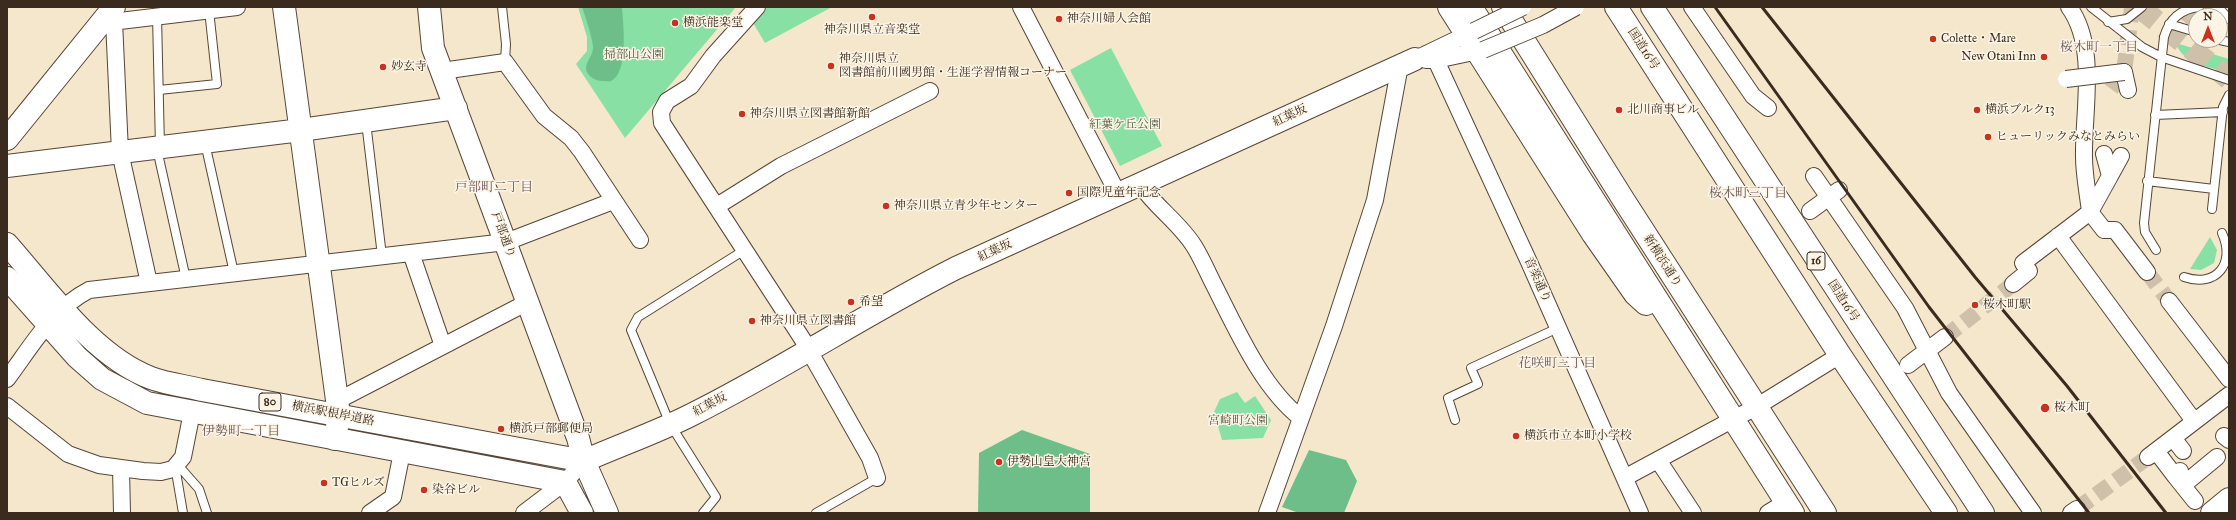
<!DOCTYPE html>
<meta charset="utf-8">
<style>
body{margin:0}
#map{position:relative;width:2236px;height:520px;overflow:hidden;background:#f4e7cc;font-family:"IM FELL Great Primer",serif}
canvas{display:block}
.frame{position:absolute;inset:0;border:8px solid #3b2a1e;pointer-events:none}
.north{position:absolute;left:2188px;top:8px;width:40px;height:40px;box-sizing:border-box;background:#fcf5e5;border:1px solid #afa495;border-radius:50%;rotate:0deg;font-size:11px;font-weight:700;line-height:16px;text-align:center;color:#3b2a1e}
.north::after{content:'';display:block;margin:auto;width:14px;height:18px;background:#c8321e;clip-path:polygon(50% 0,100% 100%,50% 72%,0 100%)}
</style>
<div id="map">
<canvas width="2236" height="520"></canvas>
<div class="frame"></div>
<div class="north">N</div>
</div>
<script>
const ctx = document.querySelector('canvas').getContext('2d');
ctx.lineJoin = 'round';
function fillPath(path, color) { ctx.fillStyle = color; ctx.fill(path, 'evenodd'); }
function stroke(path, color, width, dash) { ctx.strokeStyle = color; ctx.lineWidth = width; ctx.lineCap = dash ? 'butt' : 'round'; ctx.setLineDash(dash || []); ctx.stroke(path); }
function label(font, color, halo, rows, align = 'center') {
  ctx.font = font + ' "IM FELL Great Primer","Noto Serif JP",serif'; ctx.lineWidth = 3; ctx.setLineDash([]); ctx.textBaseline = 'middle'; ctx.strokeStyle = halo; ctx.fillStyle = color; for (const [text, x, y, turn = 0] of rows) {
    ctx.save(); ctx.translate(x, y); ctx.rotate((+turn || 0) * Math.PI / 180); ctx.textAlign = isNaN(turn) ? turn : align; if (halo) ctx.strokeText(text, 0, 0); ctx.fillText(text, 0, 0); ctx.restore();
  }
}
const green = new Path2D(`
 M578,7H736L625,138L576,64L587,51V37Z
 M764,7H832L765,43L752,21Z
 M2176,43L2229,59V73C2211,67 2182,64 2176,43Z
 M1111,48L1162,146L1120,166L1070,70Z
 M2210,237L2217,250L2214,263L2201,270L2190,269Z
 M1237,392L1245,403L1255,396L1271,420L1263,438L1222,440L1214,412L1220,399Z`);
const forest = new Path2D(`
 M582,7H622C623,23 629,73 611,81C609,82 604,81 602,81C596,81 589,77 587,72C583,63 594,56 593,46C591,33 586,19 582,7Z
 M1022,430L1090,454V513H978L979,453Z
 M1309,450L1346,460L1357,481L1344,513H1299L1282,507Z`);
const streetTunnel = new Path2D(`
 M2111,89L2124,72L2132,7
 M2147,272L2169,301
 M1945,337L2013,284
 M2077,509L2148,457`);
const highwayTunnel = new Path2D(`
 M2139,7L2229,79
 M2183,7L2196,17`);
const lane = new Path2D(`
 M502,7L506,44L505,62
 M2091,7L2142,47L2161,57L2229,80
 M2210,7L2219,8L2229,19
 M157,16L160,147
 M2108,22L2127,19L2142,7
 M2169,24L2196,32
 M2220,40L2229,42
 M159,90L217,84L209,10
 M2155,115L2223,112
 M366,122L382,256
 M205,143L234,273
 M157,149L186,279
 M2147,181L2214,189
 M2212,209L2223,107L2229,95
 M2156,250L2145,232L2144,223L2164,37C2169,20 2180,9 2199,7
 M2184,277C2216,288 2236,264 2222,233
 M1455,420L1448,398L1478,384L1471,368L1558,328
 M177,464L199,489L207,513
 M175,466L183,513
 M703,513L716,497L670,424L631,330L638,317L746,249
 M816,513L877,478`);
const street = new Path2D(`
 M757,7L713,56L691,86L667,101L661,112L662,123L803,340L870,458L877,478
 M1021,7L1118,194
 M1692,7L1753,96L1768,108
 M114,21L120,152L149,283
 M103,23L237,7
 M1426,54L1434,56L1529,262L1640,513
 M1422,56L1474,31
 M1426,60H1436L1483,50
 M442,71L505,62L544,116L571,138L582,152L640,240
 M2124,72L2128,90
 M2104,154L2110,176L2090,212L2104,230H2115L2147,272
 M1814,176L1905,308L1949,393L2033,513
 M2110,176L2121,156
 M1140,184C1155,207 1179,222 1194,246C1201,257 1206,269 1212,281C1235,326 1261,387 1301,418
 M717,206L781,166L930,91
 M1810,211L1839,190
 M2058,236L2194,421
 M411,253L443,346
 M2013,284L2029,271L2023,263L2090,212C2088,194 2084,175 2084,157C2083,111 2098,47 2069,7
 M2169,301L2229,379
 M1908,365L1945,337
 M7,379C31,347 52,309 89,290L506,242L613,201
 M337,401L528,302
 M7,406L68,454L99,465L143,471L161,472L173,469L183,457L192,412
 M2224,436L2229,440
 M2173,438L2183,451
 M2156,451L2175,476L2180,471
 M2148,457L2229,395
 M1658,460L1693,513
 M121,469L122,513
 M2175,476L2188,481L2217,457
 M2175,476L2195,501
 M1626,477L1756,407L1840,355
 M370,513L393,497L402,452
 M524,513L565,482L584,461
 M1267,513L1334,326L1375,200L1400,65
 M1768,513L1786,502
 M2071,513L2077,509`);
const secondary = new Path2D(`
 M284,7L339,415L335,439
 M429,7L433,48L578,438L584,461C620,445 658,432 693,414C783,369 867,313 956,268L1415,59
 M1449,7L1593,234L1635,294L1646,304
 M1471,7L1793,513
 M1503,7L1623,199L1825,513
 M7,139L114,7
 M7,166L301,130L456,108
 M2212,513L2229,499`);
const primary = new Path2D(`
 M7,244C47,289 93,356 151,378C167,384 186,386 202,390L584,461L607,513
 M7,278L77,357L102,379L147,403L565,482L582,513`);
const highway = new Path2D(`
 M1616,7L1840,355L1946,513
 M1652,7L1983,513`);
const rail = new Path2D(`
 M1715,7L1929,307L2089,513
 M1762,7L1975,277L2067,386L2166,513`);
const streetBridge = new Path2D(`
 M1474,31L1523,7
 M1483,50L1543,25L1576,7
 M2066,79L2124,72`);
const markers = [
 [872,17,4,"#c8321e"],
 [1059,19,4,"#c8321e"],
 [675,23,4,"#c8321e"],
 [1933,39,4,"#c8321e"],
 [2044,57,4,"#c8321e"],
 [831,66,4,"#c8321e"],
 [383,67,4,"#c8321e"],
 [1619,110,4,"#c8321e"],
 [1977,110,4,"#c8321e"],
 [742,114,4,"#c8321e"],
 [1988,137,4,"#c8321e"],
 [1069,193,4,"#c8321e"],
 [886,206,4,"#c8321e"],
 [851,302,4,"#c8321e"],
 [1975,305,4,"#c8321e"],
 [752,321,4,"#c8321e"],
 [2045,408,5,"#c8321e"],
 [501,429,4,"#c8321e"],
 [1516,436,4,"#c8321e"],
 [999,462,4,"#c8321e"],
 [324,483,4,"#c8321e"],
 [424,490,4,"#c8321e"]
];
const shields = [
 [1816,261,18],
 [270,402,22]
];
const shieldNames = [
 ["16",1816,261],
 ["80",270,402]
];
const poiNames = [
 ["神奈川婦人会館",1067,19],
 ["横浜能楽堂",683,23],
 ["神奈川県立音楽堂",872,30,"center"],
 ["Colette・Mare",1941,39],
 ["New Otani Inn",2036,57,"right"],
 ["神奈川県立",839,59],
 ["図書館前川國男館・生涯学習情報コーナー",839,73],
 ["妙玄寺",391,67],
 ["北川商事ビル",1627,110],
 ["横浜ブルク13",1985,110],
 ["神奈川県立図書館新館",750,114],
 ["ヒューリックみなとみらい",1996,137],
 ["国際児童年記念",1077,193],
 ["神奈川県立青少年センター",894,206],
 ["希望",859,302],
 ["桜木町駅",1983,305],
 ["神奈川県立図書館",760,321],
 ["桜木町",2054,408],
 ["横浜戸部郵便局",509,429],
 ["横浜市立本町小学校",1524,436],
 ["伊勢山皇大神宮",1007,462],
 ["TGヒルズ",332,483],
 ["染谷ビル",432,490]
];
const streetNames = [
 ["国道16号",1643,49,57],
 ["紅葉坂",1290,116,-25],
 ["戸部通り",503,235,70],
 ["紅葉坂",995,251,-25],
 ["新横浜通り",1662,261,57],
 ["音楽通り",1537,280,66],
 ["国道16号",1843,301,57],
 ["紅葉坂",710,405,-28],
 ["横浜駅根岸道路",333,414,11]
];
const parkNames = [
 ["掃部山公園",634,55],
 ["紅葉ケ丘公園",1125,125],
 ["宮崎町公園",1238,421]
];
const neighbourhoodNames = [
 ["桜木町一丁目",2099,48],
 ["戸部町二丁目",494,188],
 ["桜木町三丁目",1748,194],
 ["花咲町三丁目",1557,364],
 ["伊勢町一丁目",241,432]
];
fillPath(green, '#88e0a5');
fillPath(forest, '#6ebe8a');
stroke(streetTunnel, '#cfc1a9', 16, [16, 8]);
stroke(highwayTunnel, '#cfc1a9', 22, [22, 11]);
stroke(lane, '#574638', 10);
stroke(street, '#574638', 18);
stroke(secondary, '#574638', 24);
stroke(primary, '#574638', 24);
stroke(highway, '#574638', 24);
stroke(lane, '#fff', 8);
stroke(street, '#fff', 16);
stroke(secondary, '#fff', 22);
stroke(primary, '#fff', 22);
stroke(highway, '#fff', 22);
stroke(rail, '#3b2a1e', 3);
stroke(streetBridge, '#574638', 18, []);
stroke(streetBridge, '#fff', 16);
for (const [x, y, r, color] of markers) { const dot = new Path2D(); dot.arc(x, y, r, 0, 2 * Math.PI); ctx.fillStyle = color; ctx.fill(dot); stroke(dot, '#fcf5e5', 1.5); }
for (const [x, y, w] of shields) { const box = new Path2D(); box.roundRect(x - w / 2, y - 9, w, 18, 3); ctx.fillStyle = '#fcf5e5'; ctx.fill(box); stroke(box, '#3b2a1e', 1); }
label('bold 11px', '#3b2a1e', null, shieldNames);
label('12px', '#3b2a1e', '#fcf5e5', poiNames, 'left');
label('12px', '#3b2a1e', '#fcf5e5', streetNames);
label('12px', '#4e5840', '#fcf5e5', parkNames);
label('13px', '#6f585c', '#fcf5e5', neighbourhoodNames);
</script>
